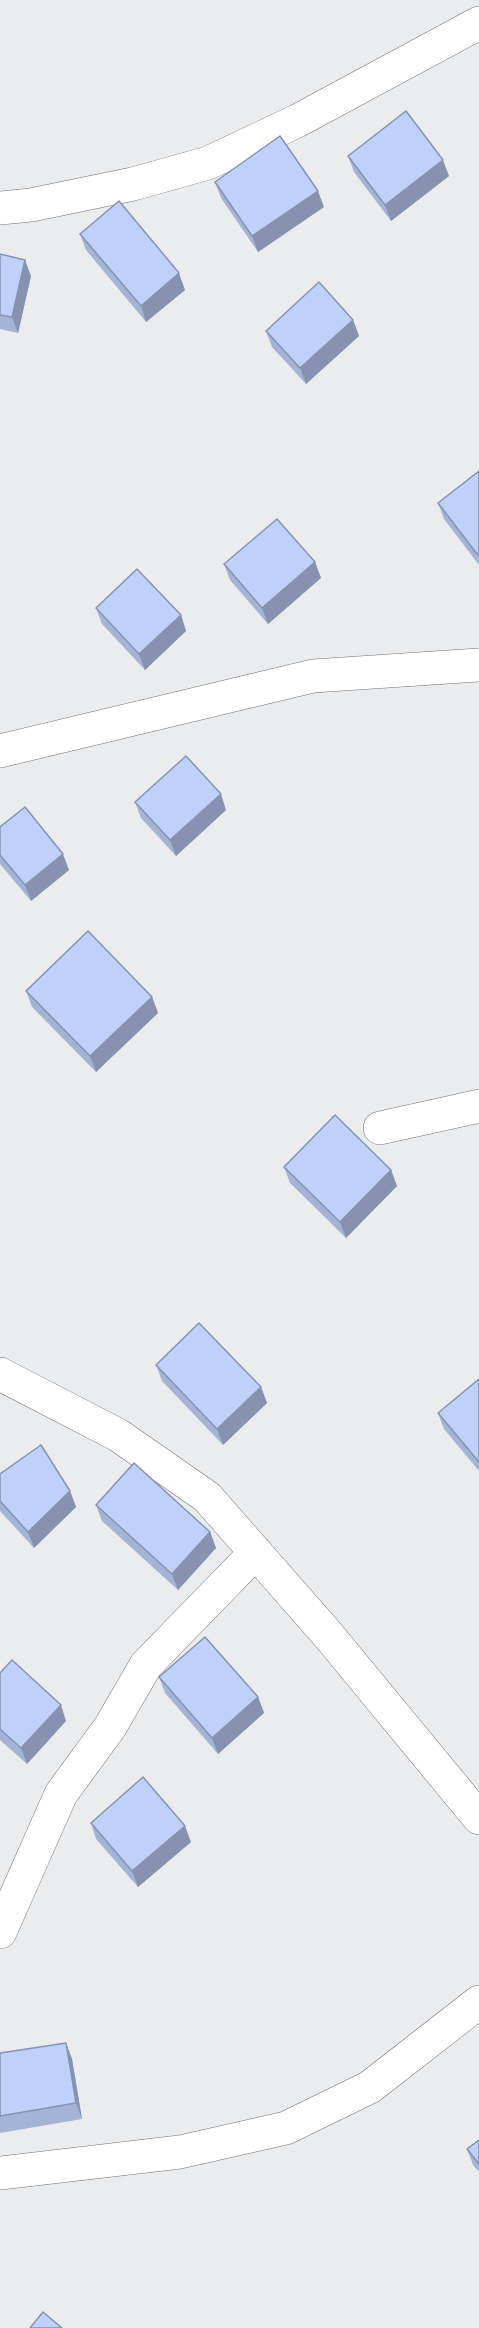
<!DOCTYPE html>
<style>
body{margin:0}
canvas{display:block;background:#ebecee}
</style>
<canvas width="479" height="2328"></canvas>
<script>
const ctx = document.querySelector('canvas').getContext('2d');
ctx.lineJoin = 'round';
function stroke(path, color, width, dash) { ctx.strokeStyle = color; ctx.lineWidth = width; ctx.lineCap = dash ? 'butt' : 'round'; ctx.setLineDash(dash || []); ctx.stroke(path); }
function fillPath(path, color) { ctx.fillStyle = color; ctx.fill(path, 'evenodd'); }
const minor = new Path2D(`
 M0,208L31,205L133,184L208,163L297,121L479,23
 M0,751L313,676L479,665
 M380,1128L479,1106
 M0,1374L118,1435L207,1497L329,1636L479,1818
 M0,1932L61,1794L110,1727L146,1665L256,1552
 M0,2173L180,2152L286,2128L370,2087L479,2002`);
const wall = new Path2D(`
 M348,156L449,176L391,221L354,172Z
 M215,182L324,207L258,252L221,198Z
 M80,234L185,290L146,322L86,250Z
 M0,254L31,276L18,333L0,329Z
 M353,320L359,336L306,384L272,347L266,331Z
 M479,471V565L444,519L438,503Z
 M315,562L321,578L268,624L230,580L224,564Z
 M96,608L181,615L186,631L145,670L102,624Z
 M135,802L226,810L176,856L141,818Z
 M0,827L69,870L31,901L0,864Z
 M26,991L152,997L158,1013L96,1072L32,1007Z
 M284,1167L391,1170L397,1186L346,1238L290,1183Z
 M156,1365L261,1387L267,1403L223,1445L162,1381Z
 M479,1379V1471L444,1429L438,1413Z
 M0,1474L70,1491L76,1507L34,1548L0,1511Z
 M96,1505L210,1532L216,1548L178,1590L102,1521Z
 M0,1673L66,1721L27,1764L0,1740Z
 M159,1677L258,1697L264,1713L218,1754L165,1693Z
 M91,1823L191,1842L138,1887L96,1839Z
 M66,2043L72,2059L82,2119L0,2133V2053Z
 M479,2140V2172L473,2165L467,2149Z`);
const shadedWall = new Path2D(`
 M443,160L449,176L391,221L385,205Z
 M318,191L324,207L258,252L252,236Z
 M25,260L31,276L18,333L12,317Z
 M179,273L185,290L146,322L141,306Z
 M353,320L359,336L306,384L300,368Z
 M315,562L321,578L268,624L262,608Z
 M181,615L186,631L145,670L139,654Z
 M221,794L226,810L176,856L170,840Z
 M63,854L69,870L31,901L25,885Z
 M152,997L158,1013L96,1072L90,1056Z
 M391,1170L397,1186L346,1238L340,1222Z
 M261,1387L267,1403L223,1445L217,1429Z
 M70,1491L76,1507L34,1548L28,1532Z
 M210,1532L216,1548L178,1590L172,1574Z
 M258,1697L264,1713L218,1754L212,1738Z
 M61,1705L66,1721L27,1764L21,1748Z
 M185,1826L191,1842L138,1887L132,1871Z
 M66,2043L72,2059L82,2119L76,2103Z`);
const building = new Path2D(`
 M406,111L443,160L385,205L348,156Z
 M280,136L318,191L252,236L215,182Z
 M119,201L179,273L141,306L80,234Z
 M0,254L25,260L12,317L0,315Z
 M319,282L353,320L300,368L266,331Z
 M479,471V552L477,554L438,503Z
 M277,519L315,562L262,608L224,564Z
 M137,569L181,615L139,654L96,608Z
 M186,756L221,794L170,840L135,802Z
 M25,807L63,854L25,885L0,855V827Z
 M88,931L152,997L90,1056L26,991Z
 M335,1115L391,1170L340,1222L284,1167Z
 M199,1323L261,1387L217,1429L156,1365Z
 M479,1379V1462L438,1413Z
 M41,1445L70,1491L28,1532L0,1501V1474Z
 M134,1463L210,1532L172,1574L96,1505Z
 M205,1637L258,1697L212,1738L159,1677Z
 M12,1660L61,1705L21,1748L0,1729V1673Z
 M143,1777L185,1826L132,1871L91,1823Z
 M66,2043L76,2103L0,2116V2053Z
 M479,2140V2164L467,2149Z
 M43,2312L62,2328H30Z`);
stroke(minor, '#717274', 34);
stroke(minor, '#fff', 33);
fillPath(wall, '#a4b4d7');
fillPath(shadedWall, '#8692af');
fillPath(building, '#bfd1fa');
stroke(building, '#8692af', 1.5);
</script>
